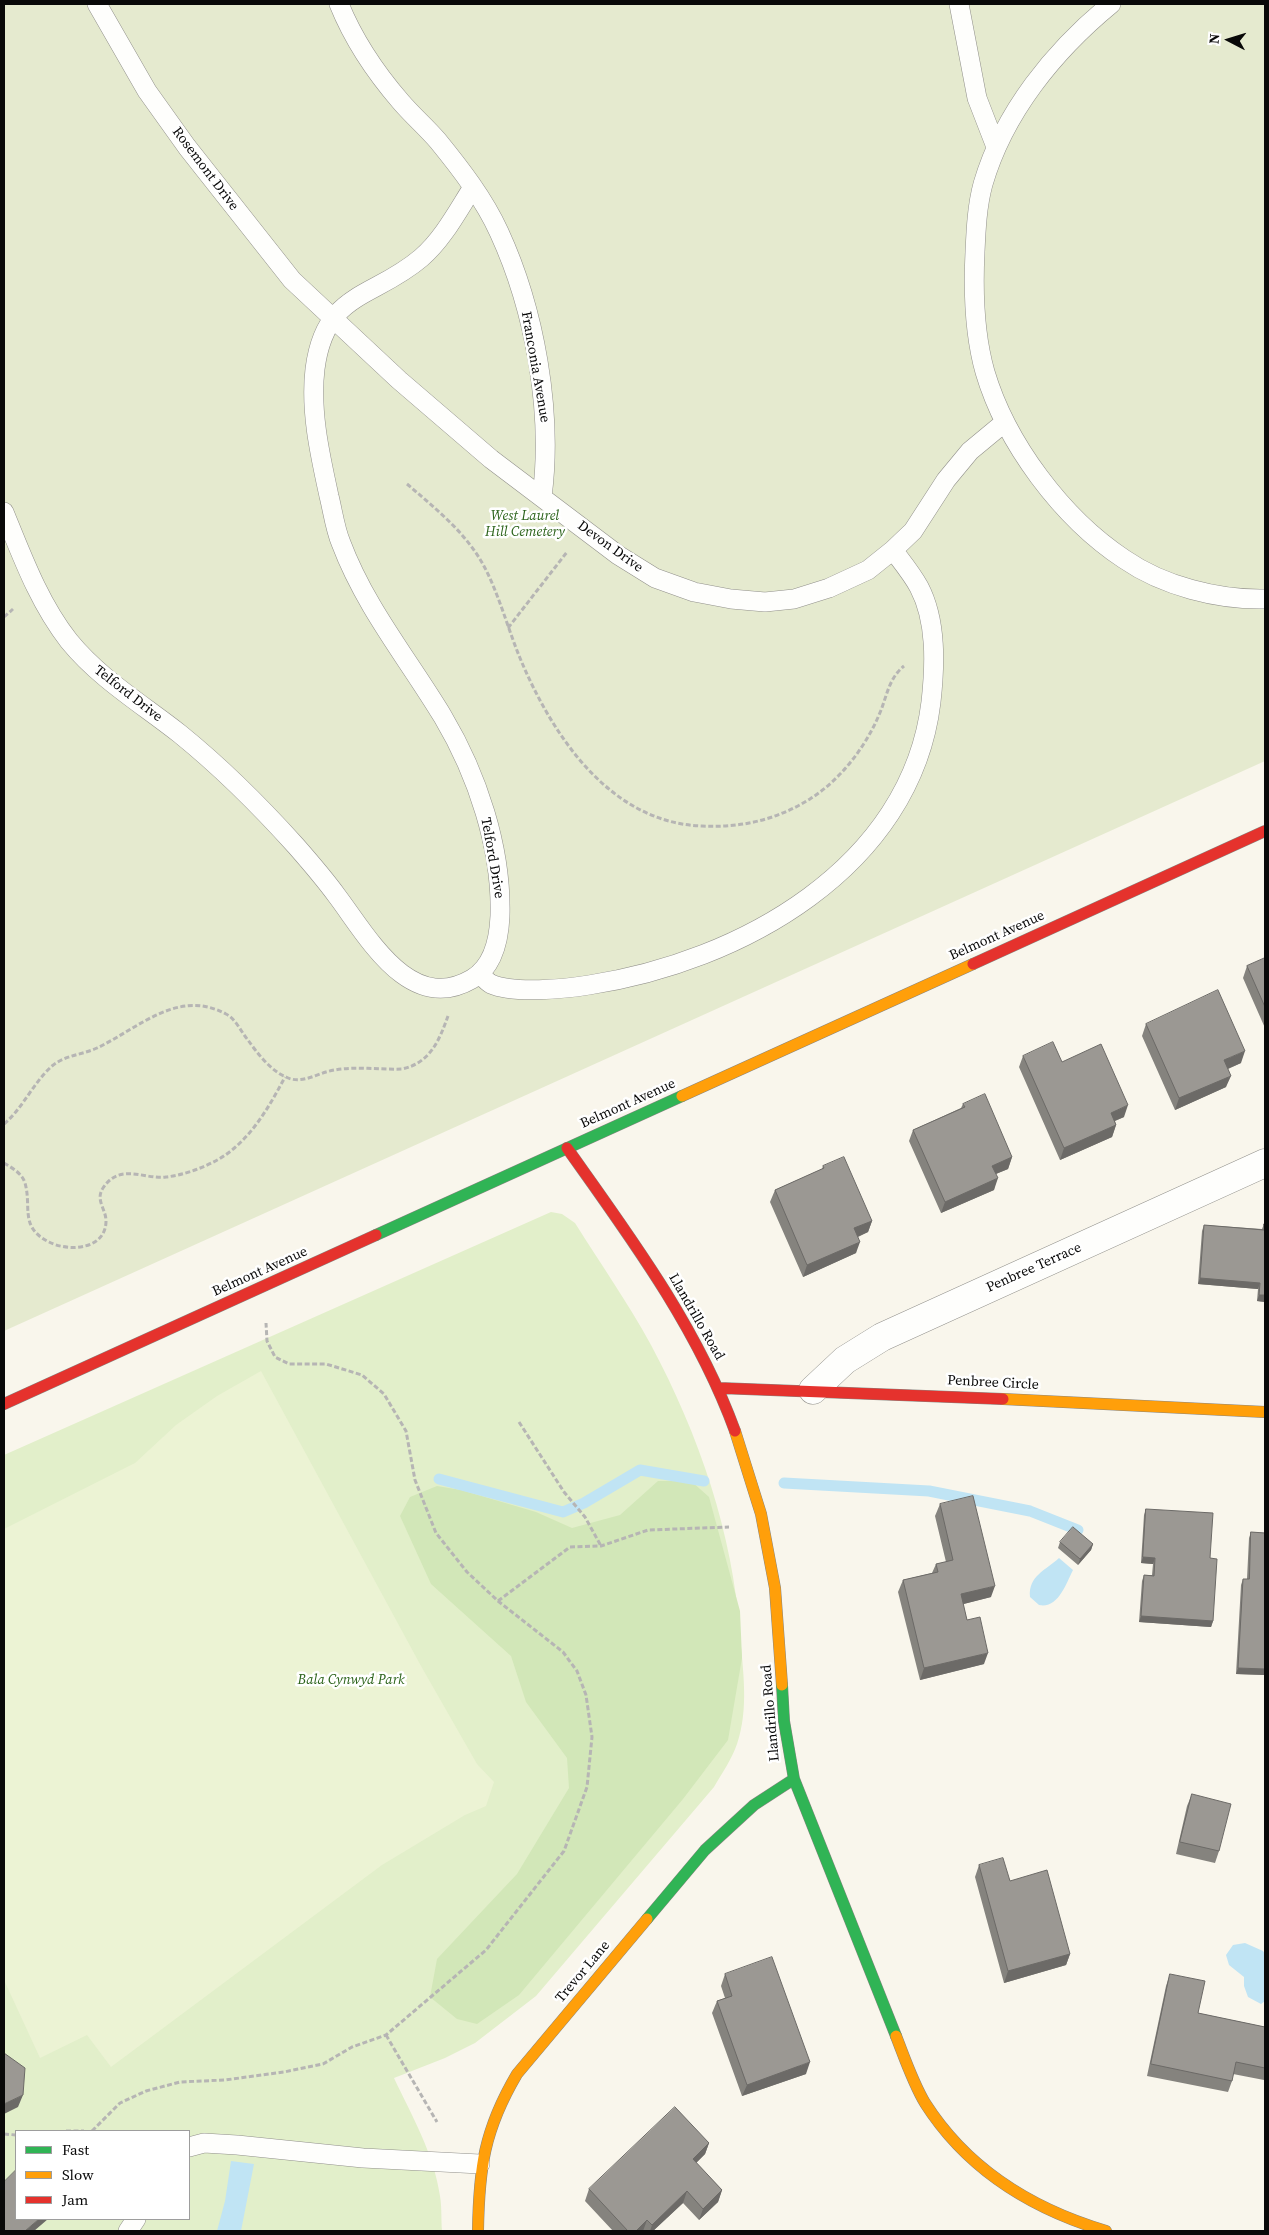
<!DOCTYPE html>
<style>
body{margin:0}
#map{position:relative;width:1269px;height:2235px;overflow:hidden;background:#f9f6ec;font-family:"Source Serif 4",serif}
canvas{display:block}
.frame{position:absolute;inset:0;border:5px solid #090909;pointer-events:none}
.legend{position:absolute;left:15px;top:2130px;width:175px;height:90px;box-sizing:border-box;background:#fff;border:1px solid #9d9d9d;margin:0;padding:6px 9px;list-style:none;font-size:15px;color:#090909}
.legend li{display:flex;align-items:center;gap:10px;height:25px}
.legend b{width:25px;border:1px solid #9d9d9d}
.north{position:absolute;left:1204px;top:15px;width:50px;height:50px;-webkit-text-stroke:4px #fff;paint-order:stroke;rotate:275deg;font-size:14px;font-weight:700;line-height:20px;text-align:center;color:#090909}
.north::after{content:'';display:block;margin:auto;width:18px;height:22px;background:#090909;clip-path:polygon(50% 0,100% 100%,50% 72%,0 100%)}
</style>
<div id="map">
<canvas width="1269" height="2235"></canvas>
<div class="frame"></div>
<ul class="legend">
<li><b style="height:6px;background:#30b455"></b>Fast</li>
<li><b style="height:6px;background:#ff9f0a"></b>Slow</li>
<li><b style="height:6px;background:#e5322d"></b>Jam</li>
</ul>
<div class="north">N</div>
</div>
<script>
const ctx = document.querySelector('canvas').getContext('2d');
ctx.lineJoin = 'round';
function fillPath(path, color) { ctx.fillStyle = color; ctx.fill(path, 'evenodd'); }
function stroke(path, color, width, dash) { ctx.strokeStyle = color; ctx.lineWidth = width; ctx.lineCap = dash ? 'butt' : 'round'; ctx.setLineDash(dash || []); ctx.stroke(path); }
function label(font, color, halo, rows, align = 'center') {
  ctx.font = font + ' "Source Serif 4",serif'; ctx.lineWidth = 5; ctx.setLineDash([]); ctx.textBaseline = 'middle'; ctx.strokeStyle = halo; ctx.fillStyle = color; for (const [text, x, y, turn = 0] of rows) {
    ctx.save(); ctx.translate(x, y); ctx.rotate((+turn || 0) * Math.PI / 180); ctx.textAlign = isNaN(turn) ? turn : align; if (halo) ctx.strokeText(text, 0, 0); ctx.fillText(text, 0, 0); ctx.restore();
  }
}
const green = new Path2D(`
 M551,1212L562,1214L575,1223C600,1263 628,1303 651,1345C699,1435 733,1533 740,1635C743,1671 749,1709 737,1744C732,1759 722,1773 714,1787L536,1996L475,2043L445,2058L394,2078C412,2116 434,2154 440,2196C442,2208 441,2220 442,2231H4V1455ZM16,2131H189V2219H16Z`);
const forest = new Path2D(`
 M658,1481H691L709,1497L740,1611L742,1658L728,1740L683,1799L519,1995L477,2024L457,2019L430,1997L437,1959L517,1874L569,1788L567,1758L526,1702L511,1656L431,1584L400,1516L410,1497L437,1486L461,1490L536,1512L572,1528L620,1515Z`);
const cemetery = new Path2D(`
 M4,4H1265V761L4,1331Z`);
const pitch = new Path2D(`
 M261,1371L421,1666L477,1764L494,1782L486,1806L465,1815L382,1865L111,2067L87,2035L40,2058L4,1980V1529L135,1463L176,1425L217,1396Z`);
const water = new Path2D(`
 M1059,1558L1073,1570C1066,1584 1058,1609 1039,1605L1030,1597C1028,1576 1046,1570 1059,1558Z
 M1245,1943L1263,1951L1265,1954V2001L1261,2004L1248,1997L1244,1986V1977L1229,1965L1226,1955L1233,1945Z
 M231,2161L254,2164L241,2231H217L225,2201Z`);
const stream = new Path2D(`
 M439,1479L563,1512L584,1503L640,1470L704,1481
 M784,1483L929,1491L1030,1511L1078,1530`);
const path = new Path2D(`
 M407,484C436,509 468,534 486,570C500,598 508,629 520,658C552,735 610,823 702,826C741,828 776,820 810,799C840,780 865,748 879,715C887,697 888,679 904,666
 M4,617L13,609
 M508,628L567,552
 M4,1124C23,1108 33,1083 52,1066C65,1055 82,1055 97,1048C139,1028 178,988 226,1014C236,1019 241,1032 248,1040C257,1053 271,1071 286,1077C299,1084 313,1076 326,1072C349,1065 378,1070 402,1069C430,1063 439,1041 448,1016
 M4,1163C12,1168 22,1173 25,1183C32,1207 19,1227 49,1242C68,1252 106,1250 106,1221C106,1209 95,1200 103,1188C120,1162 145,1180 166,1177C184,1175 203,1168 219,1159C250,1141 269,1107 285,1077
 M519,1422L564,1492L585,1517L601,1546
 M498,1601L570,1547L601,1546L648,1530L729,1527
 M386,2035L437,2122
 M66,2131H84
 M92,2131L120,2103L146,2091L180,2082L225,2080L284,2072L323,2064L352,2047L386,2035L486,1950L564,1851L587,1787L592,1737L586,1695L577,1671L563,1652L498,1601L467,1572L436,1533L415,1480L406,1431L384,1394L362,1375L326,1364H289L275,1357L267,1341L266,1323
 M4,2134L16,2135`);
const lane = new Path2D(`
 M97,4L147,91L187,147L292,280L399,380L491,459L618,555L655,578L694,592L731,599L765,602L794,599L829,588L868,570L893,550L913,531L946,480L970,451L1005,422
 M339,4C354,41 375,72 401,102C413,116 426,127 438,141C460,168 484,199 499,232C535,310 553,412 542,497
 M959,4L977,98L996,147
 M1111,4C1054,51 1004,112 983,184C977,206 976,230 975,252C973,292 974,333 985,372C1006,443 1062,518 1124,559C1163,586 1218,600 1265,599
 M4,512C22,556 39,603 69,641C100,679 142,704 180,734C222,768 260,806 296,846C310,862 324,878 337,896C368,937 410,1015 472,979C494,966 499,939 500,916C502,848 477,774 443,717C408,659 365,607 341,543C335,529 333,512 329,496C320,455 310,411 315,369C325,291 373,299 421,258C443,239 457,212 473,187
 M480,974C483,977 487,982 491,984C514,994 564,989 589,985C740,962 911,868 931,702C935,666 937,621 919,587C912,574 902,562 893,550
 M189,2147L204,2143L237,2145L363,2158L480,2164
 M128,2231L136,2219`);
const street = new Path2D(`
 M813,1390L845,1360L882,1337L1265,1163`);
const fast = new Path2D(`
 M376,1235L682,1096
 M782,1685L784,1721L794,1779L896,2036
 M647,1919L705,1850L754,1805L794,1779`);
const slow = new Path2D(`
 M682,1096L973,964
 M1003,1399L1265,1412
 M735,1431L761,1514L775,1588L782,1685
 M896,2036C905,2059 913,2083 925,2103C967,2169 1032,2209 1106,2231
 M478,2231C479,2168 484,2130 517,2074L647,1919`);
const jam = new Path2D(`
 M973,964L1265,831
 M567,1148C631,1238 697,1327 735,1431
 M719,1388L1003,1399
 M4,1404L376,1235`);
const wall = new Path2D(`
 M1265,958V1028L1243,978L1247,966Z
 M1146,1024L1241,1063L1228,1069L1226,1087L1175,1110L1142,1036Z
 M1023,1056L1062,1062L1124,1117L1115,1121L1116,1125L1112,1137L1060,1160L1019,1067Z
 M963,1104L1012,1157L1008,1169L996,1174L994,1190L941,1213L909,1141L913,1130L961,1108Z
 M823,1166L872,1221L868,1232L858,1237L856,1253L803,1277L770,1202L775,1190L822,1169Z
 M1264,1224L1265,1302L1257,1301L1258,1289L1198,1284L1202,1231L1204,1225L1262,1229Z
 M940,1504L991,1597L963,1604L967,1620L984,1664L920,1680L898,1592L903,1580L932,1573L936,1564L946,1562L935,1516Z
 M1146,1509L1210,1558L1213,1621L1211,1627L1139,1622L1142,1581L1144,1575H1152L1153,1564L1141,1563L1144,1515Z
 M1251,1532L1265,1533V1675L1236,1674L1241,1585L1243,1579H1247L1249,1538Z
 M1060,1542L1093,1544L1091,1550L1078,1565L1058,1548Z
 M1192,1794L1219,1851L1215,1863L1176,1854L1187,1806Z
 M979,1865L1010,1881L1070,1954L1066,1965L1004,1983L975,1877Z
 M725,1974L806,2074L742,2096L712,2013L717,2001L725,1998L721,1986Z
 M1170,1974L1198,2013L1265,2027V2076L1264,2080L1233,2074L1232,2081L1228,2092L1147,2076L1166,1986Z
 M709,2143L705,2154L696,2163L722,2190L718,2202L699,2220L683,2203L653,2231H613L585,2201L589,2189Z`);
const shadedWall = new Path2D(`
 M1245,1051L1241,1063L1220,1072L1224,1060Z
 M1231,1076L1226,1087L1175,1110L1179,1098Z
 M1128,1105L1124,1117L1107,1124L1111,1113Z
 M1116,1125L1112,1137L1060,1160L1064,1148Z
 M1012,1157L1008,1169L988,1177L992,1166Z
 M998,1178L994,1190L941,1213L945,1202Z
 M872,1221L868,1232L850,1240L854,1228Z
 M860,1242L856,1253L803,1277L807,1265Z
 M1200,1278L1260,1283L1258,1289L1198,1284Z
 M1259,1295H1265V1302L1257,1301Z
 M1093,1544L1091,1550L1078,1565L1080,1559Z
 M1143,1557L1155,1558L1153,1564L1141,1563Z
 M995,1586L991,1597L956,1606L961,1594Z
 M1141,1616L1213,1621L1211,1627L1139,1622Z
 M988,1653L984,1664L920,1680L924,1668Z
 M1238,1668L1265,1669V1675L1236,1674Z
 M1070,1954L1066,1965L1004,1983L1008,1971Z
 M810,2062L806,2074L742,2096L747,2085Z
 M23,2095L18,2107L4,2114V2104Z
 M709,2143L705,2154L688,2171L693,2159Z
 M722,2190L718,2202L699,2220L703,2209Z
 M687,2191L683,2203L653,2231H650L652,2225Z
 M39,2219H48L34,2231H25Z
 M647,2220L643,2231H636Z`);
const building = new Path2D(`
 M1265,958V1007L1247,966Z
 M1218,990L1245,1051L1224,1060L1231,1076L1179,1098L1146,1024Z
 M1053,1042L1062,1062L1101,1044L1128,1105L1111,1113L1116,1125L1064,1148L1023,1056Z
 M985,1094L1012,1157L992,1166L998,1178L945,1202L913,1130L965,1107L963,1104Z
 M844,1157L872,1221L854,1228L860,1242L807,1265L775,1190L824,1168L823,1166Z
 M1264,1224H1265V1295H1259L1260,1283L1200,1278L1204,1225L1264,1230Z
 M973,1496L995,1586L961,1594L967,1620L980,1617L988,1653L924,1668L903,1580L938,1572L936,1564L953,1560L940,1504Z
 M1146,1509L1213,1513L1210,1558L1217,1559L1213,1621L1141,1616L1144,1575L1154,1576L1155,1558L1143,1557Z
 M1073,1527L1093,1544L1080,1559L1060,1542Z
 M1251,1532L1265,1533V1669L1238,1668L1243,1579H1249Z
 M1192,1794L1231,1804L1219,1851L1180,1842Z
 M1003,1858L1010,1881L1047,1870L1070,1954L1008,1971L979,1865Z
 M772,1957L810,2062L747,2085L717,2001L732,1996L725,1974Z
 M1170,1974L1205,1981L1198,2013L1265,2027V2068L1236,2062L1232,2081L1151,2064Z
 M4,2053L25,2068L23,2095L4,2104Z
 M675,2107L709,2143L693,2159L722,2190L703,2209L687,2191L652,2225L647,2220L636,2231H628L589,2189Z
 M16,2170V2219H39L25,2231H4V2182Z`);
const streetNames = [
 ["Rosemont Drive",205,169,53],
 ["Franconia Avenue",535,367,80],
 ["Devon Drive",610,547,36],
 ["Telford Drive",128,694,38],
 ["Telford Drive",492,858,80],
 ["Belmont Avenue",997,936,-24],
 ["Belmont Avenue",628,1104,-24],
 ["Penbree Terrace",1034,1268,-24],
 ["Belmont Avenue",260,1272,-24],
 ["Llandrillo Road",696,1317,60],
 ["Penbree Circle",993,1383,3],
 ["Llandrillo Road",771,1713,-95],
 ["Trevor Lane",583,1972,-50]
];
const parkNames = [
 ["West Laurel",525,516],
 ["Hill Cemetery",525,532],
 ["Bala Cynwyd Park",351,1680]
];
fillPath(green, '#e2efca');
fillPath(forest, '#d2e7b8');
fillPath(cemetery, '#e5eacf');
fillPath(pitch, '#ecf3d4');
fillPath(water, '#c0e4f4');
stroke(stream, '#c0e4f4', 11);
stroke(lane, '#91908b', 20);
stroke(street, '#91908b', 29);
stroke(fast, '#888682', 12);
stroke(slow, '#888682', 12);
stroke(jam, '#888682', 12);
stroke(path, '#b6b5b4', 3, [5, 2.5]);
stroke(lane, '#fefefc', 19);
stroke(street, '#fefefc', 28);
stroke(fast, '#30b455', 11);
stroke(slow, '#ff9f0a', 11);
stroke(jam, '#e5322d', 11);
fillPath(wall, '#85837e');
fillPath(shadedWall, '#6c6a67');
fillPath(building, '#9b9893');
stroke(building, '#6c6a67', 1);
label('14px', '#090909', '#fff', streetNames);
label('italic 14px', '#2a6219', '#fff', parkNames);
</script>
